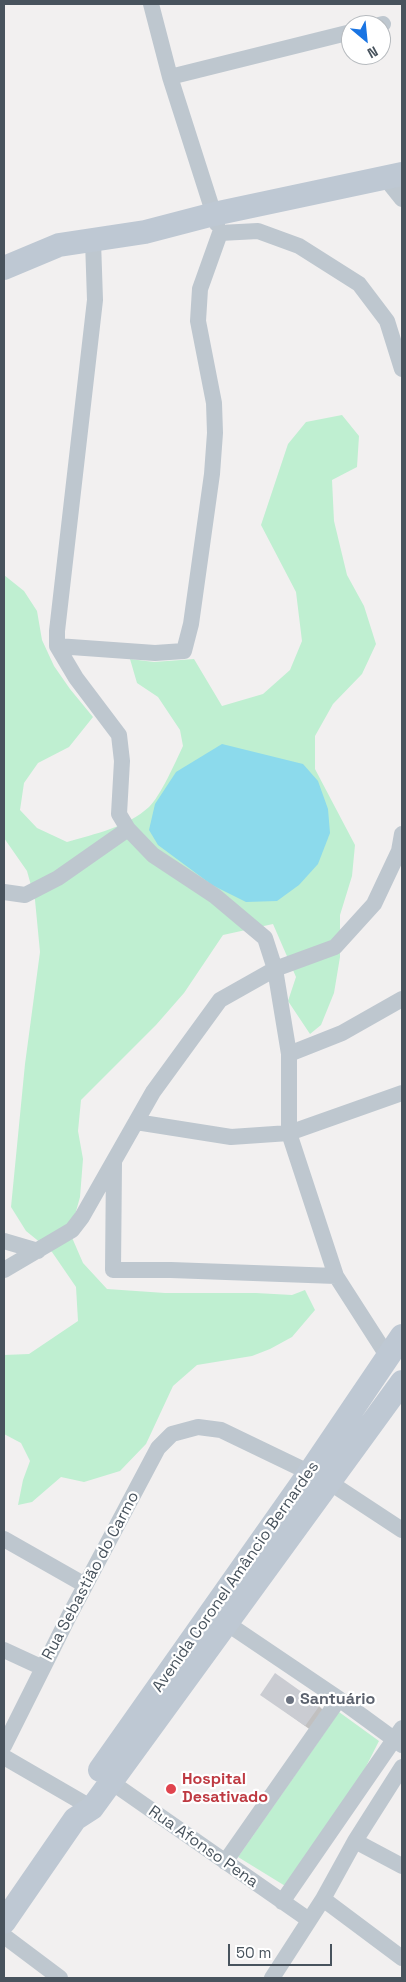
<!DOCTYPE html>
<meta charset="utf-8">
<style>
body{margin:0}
#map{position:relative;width:406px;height:1982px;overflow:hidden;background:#f2f0f0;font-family:"Space Grotesk",sans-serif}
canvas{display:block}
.frame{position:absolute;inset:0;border:5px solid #48535d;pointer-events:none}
.north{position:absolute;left:341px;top:15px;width:50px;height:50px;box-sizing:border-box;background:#fff;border:1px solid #b6babe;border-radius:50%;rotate:152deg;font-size:14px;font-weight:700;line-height:20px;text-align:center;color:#48535d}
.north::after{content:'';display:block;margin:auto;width:18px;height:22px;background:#1974e3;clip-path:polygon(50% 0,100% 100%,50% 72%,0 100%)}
.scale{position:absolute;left:228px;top:1944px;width:104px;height:22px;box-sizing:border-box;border:2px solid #48535d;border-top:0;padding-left:6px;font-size:15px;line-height:18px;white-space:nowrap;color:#48535d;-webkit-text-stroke:4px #fff;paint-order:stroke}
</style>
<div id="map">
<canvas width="406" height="1982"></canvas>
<div class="frame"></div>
<div class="north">N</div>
<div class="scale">50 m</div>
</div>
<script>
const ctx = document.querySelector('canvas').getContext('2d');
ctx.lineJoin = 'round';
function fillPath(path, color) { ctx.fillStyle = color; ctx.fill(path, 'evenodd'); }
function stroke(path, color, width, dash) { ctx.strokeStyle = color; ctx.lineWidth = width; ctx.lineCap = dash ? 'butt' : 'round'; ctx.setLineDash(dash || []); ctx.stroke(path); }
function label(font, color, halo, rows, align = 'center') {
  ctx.font = font + ' "Space Grotesk",sans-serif'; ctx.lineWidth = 4.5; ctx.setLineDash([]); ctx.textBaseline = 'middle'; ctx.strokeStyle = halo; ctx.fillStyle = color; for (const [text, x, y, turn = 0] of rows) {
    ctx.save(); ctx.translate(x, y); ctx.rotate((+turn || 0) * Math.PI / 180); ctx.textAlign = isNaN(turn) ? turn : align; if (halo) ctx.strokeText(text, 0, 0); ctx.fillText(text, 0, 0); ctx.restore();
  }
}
const green = new Path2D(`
 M342,415L359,436L357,467L332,480L334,521L347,575L364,606L376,644L362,674L333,704L315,736V769L355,845L352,876L340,915V957L334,993L321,1025L310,1034L288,1001L296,977L273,924L223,935L184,993L156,1025L81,1100L78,1131L83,1159L80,1197L70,1233L83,1263L107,1289L165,1293H256L292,1295L305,1290L315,1310L292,1337L270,1349L252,1356L197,1365L173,1386L146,1444L120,1471L84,1482L61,1477L32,1502L18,1505L23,1480L30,1461L21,1443L4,1434V1355L29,1354L78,1321L76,1287L52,1252L26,1231L11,1207L25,1064L40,952L35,900L27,871L4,838V575L24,591L37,611L42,640L54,666L70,689L93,717L69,747L38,763L24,783L20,810L37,828L67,842C95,834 127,827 149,807C160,797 176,761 183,746L180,730L158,697L137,683L130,659L154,662L194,659L222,706L263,694L290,670L302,641L296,592L261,525L288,444L306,422Z
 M339,1712L379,1741L343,1812L295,1892L238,1857Z`);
const water = new Path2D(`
 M222,744L303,764L318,781L328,809L330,833L318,864L299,885L277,901L246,902L212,885L158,845L149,830L155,804L176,772Z`);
const shadow = new Path2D(`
 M262,1695L319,1706L325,1712L312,1731Z`);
const building = new Path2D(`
 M275,1673L320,1705L305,1726L260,1695Z`);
const street = new Path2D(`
 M151,4L170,77L217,224
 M379,25L383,24
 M170,77L351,32
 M386,179L402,199
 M93,241L95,300L57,631V646L76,678L119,735L122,761L119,814L128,829
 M57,646L155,653L184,651L191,624L212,474L215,433L214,403L198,321L200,289L220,233L258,231L299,246L359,284L387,321L402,369
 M4,892L25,895L58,878L128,829L153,855L215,896L265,938L275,969L289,1054V1133L336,1276L388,1357
 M289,1054L342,1033L402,999
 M136,1122L231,1137L289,1133L402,1093
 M114,1163L113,1270H171L336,1276
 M4,1241L38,1251
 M4,1270L72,1230L82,1217L153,1092L220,1000L275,969L335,947L374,904L399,851L402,834
 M4,1539L85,1585
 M219,1618L339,1699L402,1745
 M4,1650L43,1668
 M4,1746L69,1616L158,1448L172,1434L198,1427L221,1430L329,1482L402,1530
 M4,1757L92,1808
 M104,1777L309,1920
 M355,1841L402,1866
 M225,1862L339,1699
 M323,1899L402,1958
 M282,1902L402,1728
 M4,1936L60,1978
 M272,1978L323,1899L355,1841L402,1767`);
const secondary = new Path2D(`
 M4,268L59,245L145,232L214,214L402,174
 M100,1770L310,1472L402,1336
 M4,1922L75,1819L92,1808L402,1382`);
const markers = [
 [290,1700,5,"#6b7280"],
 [171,1789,6,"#e0444e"]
];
const streetNames = [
 ["Rua Sebastião do Carmo",91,1576,-62],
 ["Avenida Coronel Amâncio Bernardes",236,1577,-55],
 ["Rua Afonso Pena",203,1847,35]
];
const worshipNames = [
 ["Santuário",300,1700]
];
const healthNames = [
 ["Hospital",182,1780],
 ["Desativado",182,1798]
];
fillPath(green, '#bfefd1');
fillPath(water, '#8cdaec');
fillPath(shadow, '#0003');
fillPath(building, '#caccd2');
stroke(street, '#bec7cf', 16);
stroke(secondary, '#bec8d3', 24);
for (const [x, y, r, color] of markers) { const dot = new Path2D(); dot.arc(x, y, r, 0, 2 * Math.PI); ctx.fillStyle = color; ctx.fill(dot); stroke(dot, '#fff', 2); }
label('16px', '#48535d', '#fff', streetNames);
label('bold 16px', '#5b616d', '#fff', worshipNames, 'left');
label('bold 16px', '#be3a42', '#fff', healthNames, 'left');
</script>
